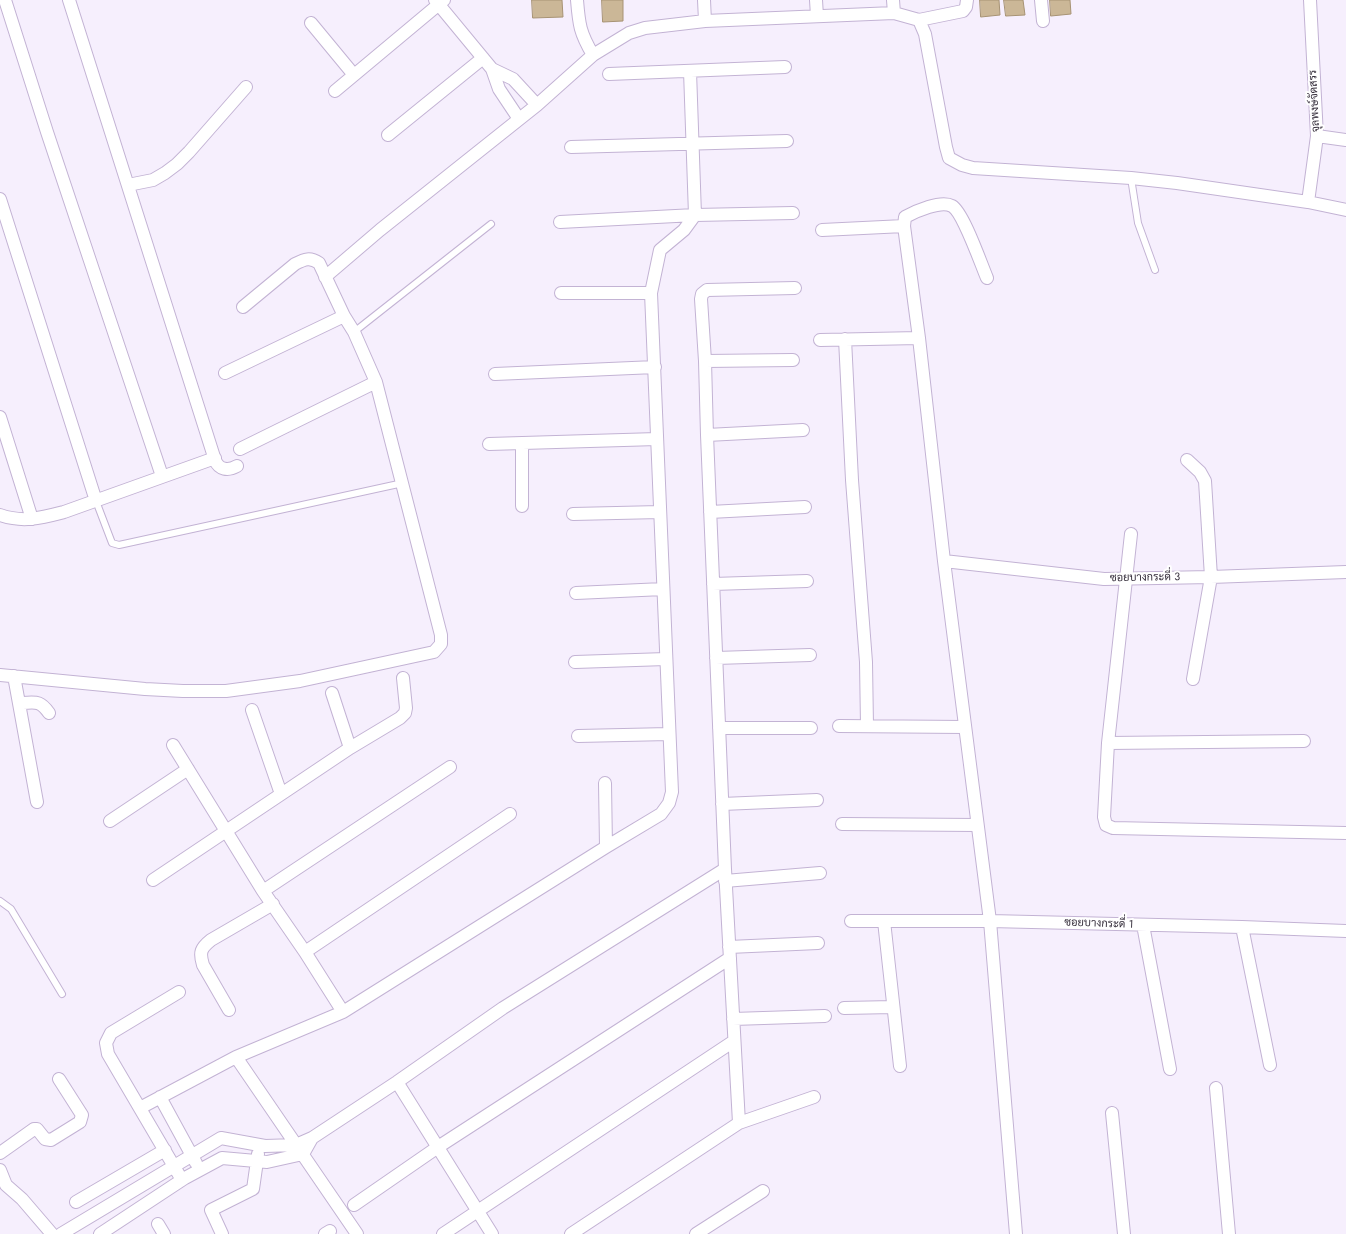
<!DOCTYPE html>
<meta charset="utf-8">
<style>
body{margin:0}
canvas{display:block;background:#f6effd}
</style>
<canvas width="1346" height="1234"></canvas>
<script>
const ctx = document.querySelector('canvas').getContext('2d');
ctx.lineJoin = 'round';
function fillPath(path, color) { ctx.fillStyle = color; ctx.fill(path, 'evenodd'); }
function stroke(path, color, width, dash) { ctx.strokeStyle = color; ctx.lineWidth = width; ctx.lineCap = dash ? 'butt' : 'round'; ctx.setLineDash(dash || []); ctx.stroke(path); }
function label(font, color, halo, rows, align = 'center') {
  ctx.font = font + ' Jost,Sarabun,sans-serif'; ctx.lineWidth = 4; ctx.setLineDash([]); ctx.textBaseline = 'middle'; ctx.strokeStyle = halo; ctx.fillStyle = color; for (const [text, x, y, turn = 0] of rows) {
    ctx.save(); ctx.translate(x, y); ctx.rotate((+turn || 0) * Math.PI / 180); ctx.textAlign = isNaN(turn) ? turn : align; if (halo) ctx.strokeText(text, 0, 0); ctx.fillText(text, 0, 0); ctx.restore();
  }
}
const building = new Path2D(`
 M532,0H562L563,17L533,18Z
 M602,0H623V21L603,22Z
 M980,0H999L1000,15L981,17Z
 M1004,0H1023L1025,15L1006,16Z
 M1050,0H1070L1071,14L1051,16Z`);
const service = new Path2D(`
 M1131,178L1138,223L1155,270
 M354,332L491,224
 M96,501L112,543L119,545L403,483
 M0,901L11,909L62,994`);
const minor = new Path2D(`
 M5,0L47,132L162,476
 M69,0L215,460C219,470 228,471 237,466
 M435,0L492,69L499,89L519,119
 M577,0C579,25 580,33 593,55
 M704,0L705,21
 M816,0L817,16
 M893,0L894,13
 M1041,0L1043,21
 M919,20L925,34L946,147L949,158L962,165L973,168L1131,178L1177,183L1308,202L1346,210
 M311,23L354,75
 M492,69L513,79L537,105
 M609,74L785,67
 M335,91L444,0
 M388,135L483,58
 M1317,136L1346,140
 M571,147L787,141
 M128,185L153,180L165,173L177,164L189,152L246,87
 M0,199L96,501
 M1308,202L1317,136L1310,0
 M560,222L695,215L793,213
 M822,230L904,226
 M325,277L380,230L537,105L593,55L629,33L645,28L705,21L894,13L919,20L963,11L966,7L967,0
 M987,278C981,264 963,212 952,206C941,200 916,211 905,217L904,226L919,338L944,561L990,921L1016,1234
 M561,293H651
 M845,339L852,480L866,662L867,726
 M820,340L919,338
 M705,361L793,360
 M225,373L344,316
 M495,374L655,367
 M0,417L32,519
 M707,435L803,430
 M522,443V506
 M489,444L657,439
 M240,449L376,382
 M1187,460L1200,472L1205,481L1211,577L1193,679
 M710,512L805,507
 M573,514L660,512
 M0,515C23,523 41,518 64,512L215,458
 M1131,534L1108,743L1104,817L1106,825L1113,828L1346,833
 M944,561L1104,579L1211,577L1346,572
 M713,584L807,581
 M576,593L663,589
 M716,658L810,655
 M575,662L666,659
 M0,675L145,689L183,691H226L300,681L434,652L441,644V635L376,382L354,332L344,316L319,263C310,257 305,259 295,264L243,307
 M14,676L37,802
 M332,693L350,748
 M19,703C35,703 39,699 49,713
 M252,710L281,794
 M839,726L965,727
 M719,728H811
 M578,736L669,734
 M1108,743L1304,741
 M173,745L263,891L305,952L343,1012
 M605,783L606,847
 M722,804L817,800
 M110,821L188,769
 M842,824L977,825
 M153,880L350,748L400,718L405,713L406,708L403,678
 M725,881L820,873
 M263,891L450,767
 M851,921H990L1242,927L1346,931
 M884,921L900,1066
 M1143,925L1170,1069
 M1242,927L1270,1065
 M729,947L818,943
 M305,952L510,814
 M179,992L111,1033L106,1043L108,1054L182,1180
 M844,1008L893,1007
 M229,1010L203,965C199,952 201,948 211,940L273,904
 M733,1019L825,1016
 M236,1057L357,1234
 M397,1082L492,1234
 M1216,1088L1229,1234
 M160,1097L196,1163
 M140,1108L236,1057L343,1012L606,847L661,814L669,803L672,792L651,293L660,250L684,230L695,215L690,71
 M1112,1113L1124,1234
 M739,1123L725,869L707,435L705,361L701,299L702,294L707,290L795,288
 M0,1153L34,1129H37L45,1139L51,1140L80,1122L82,1115L59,1079
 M0,1170L6,1185L22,1199L52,1234
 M76,1202L165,1150
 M354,1205L438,1147L730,958
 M158,1224L164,1234
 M61,1234L221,1138L265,1146L296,1145L312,1138L397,1082L503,1008L725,869
 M100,1234L185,1178L222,1158L267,1162L303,1154L312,1138
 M222,1234L211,1210L253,1189L258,1154
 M325,1234L330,1231
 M443,1234L734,1041
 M571,1234L739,1123L814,1097
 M696,1234L763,1191`);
const streetNames = [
 ["จุลพงษ์จัดสรร",1315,101,-93],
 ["ซอยบางกระดี่ 3",1145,578,-1],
 ["ซอยบางกระดี่ 1",1099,924,2]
];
fillPath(building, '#cbb797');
stroke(building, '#a79374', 1);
stroke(service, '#c3b3d4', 8);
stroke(minor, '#c3b3d4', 14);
stroke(service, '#fff', 6);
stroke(minor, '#fff', 12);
label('11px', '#352e3b', '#fff', streetNames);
</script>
